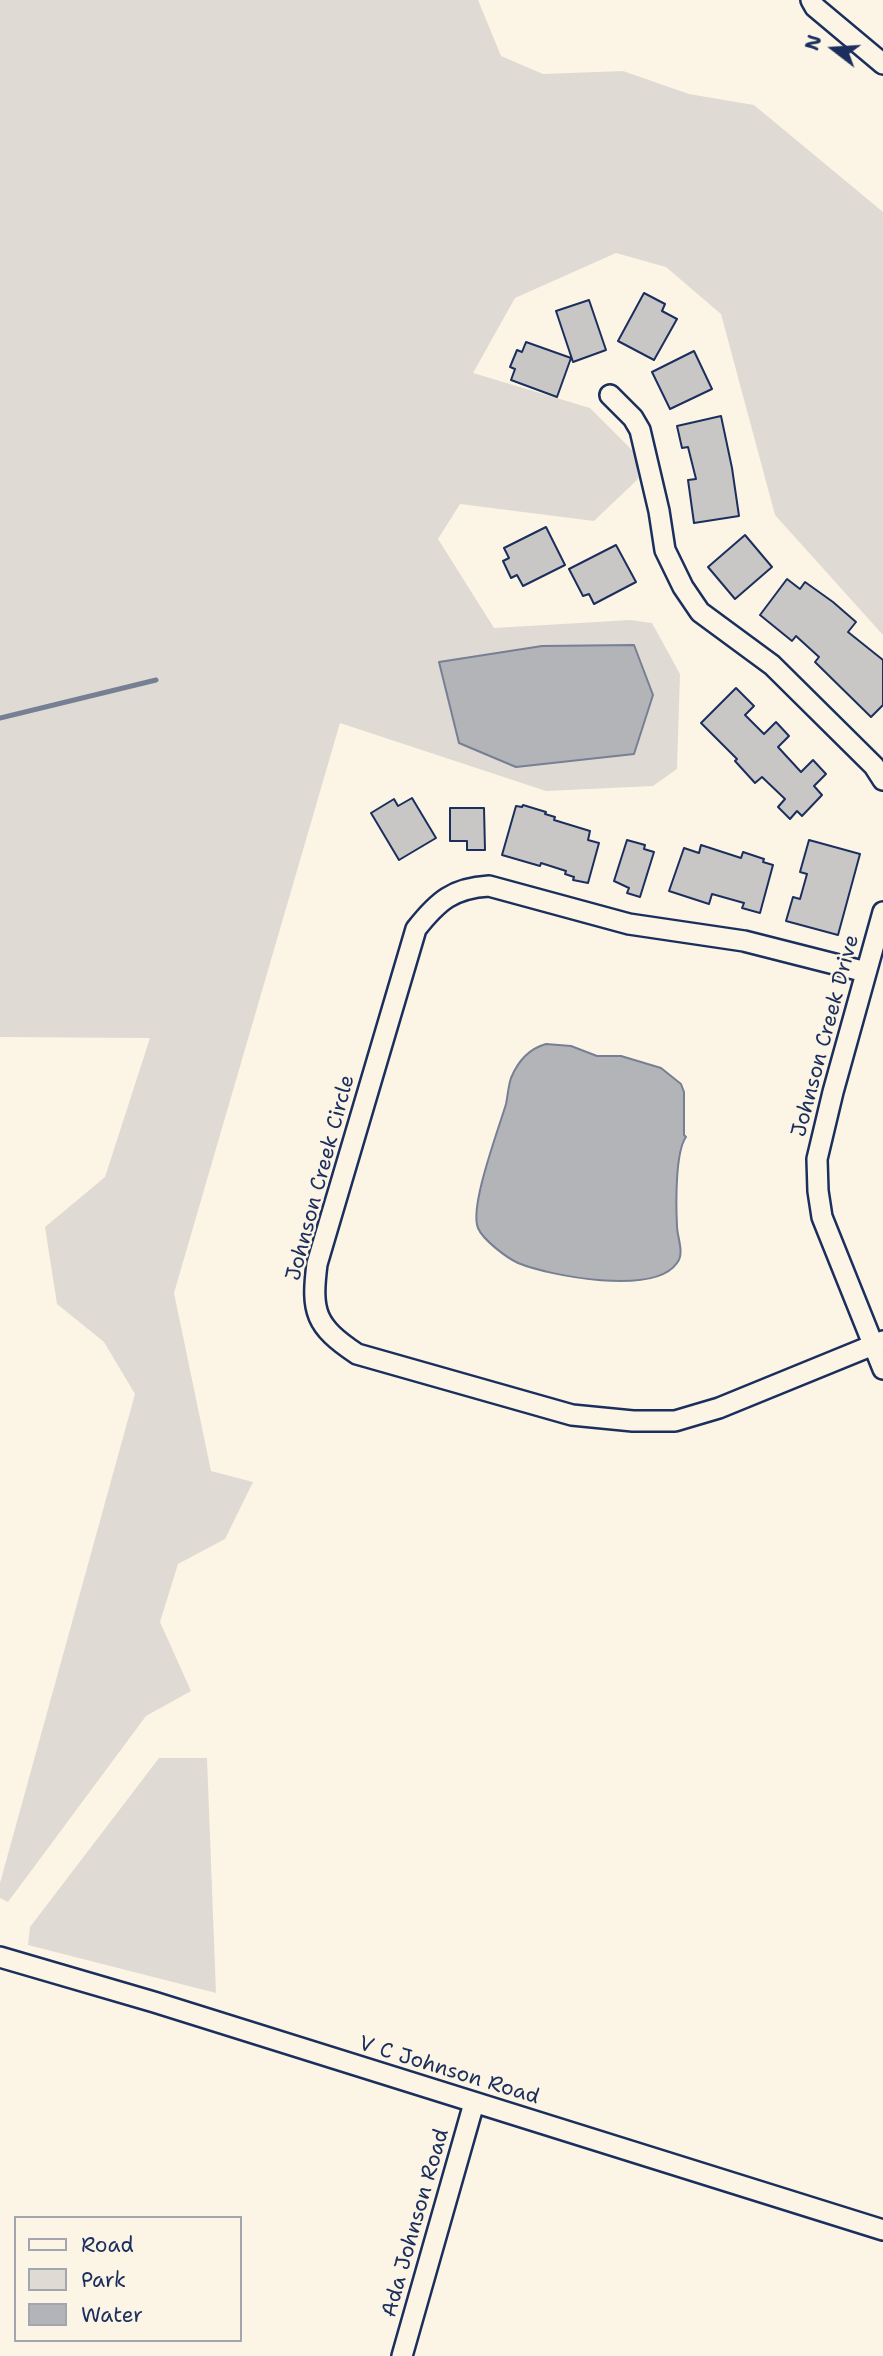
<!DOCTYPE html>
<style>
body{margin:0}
#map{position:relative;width:883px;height:2356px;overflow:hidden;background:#fcf5e5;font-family:"Shantell Sans",sans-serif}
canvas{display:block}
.legend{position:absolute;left:14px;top:2216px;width:228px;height:126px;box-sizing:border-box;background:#fcf5e5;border:2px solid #a2a6af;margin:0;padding:9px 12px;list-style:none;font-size:21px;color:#1b2f5e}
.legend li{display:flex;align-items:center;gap:14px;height:35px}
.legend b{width:35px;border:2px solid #a2a6af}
.north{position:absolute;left:799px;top:14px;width:70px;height:70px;-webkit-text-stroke:5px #fcf5e5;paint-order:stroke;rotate:287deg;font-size:19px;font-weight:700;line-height:28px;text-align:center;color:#1b2f5e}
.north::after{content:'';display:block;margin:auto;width:24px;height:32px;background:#1b2f5e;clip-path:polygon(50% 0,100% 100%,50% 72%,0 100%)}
</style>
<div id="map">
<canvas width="883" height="2356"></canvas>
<ul class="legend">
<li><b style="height:9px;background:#fcf5e5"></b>Road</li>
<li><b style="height:19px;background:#dfdbd4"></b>Park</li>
<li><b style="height:19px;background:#b2b4b8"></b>Water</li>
</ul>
<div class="north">N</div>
</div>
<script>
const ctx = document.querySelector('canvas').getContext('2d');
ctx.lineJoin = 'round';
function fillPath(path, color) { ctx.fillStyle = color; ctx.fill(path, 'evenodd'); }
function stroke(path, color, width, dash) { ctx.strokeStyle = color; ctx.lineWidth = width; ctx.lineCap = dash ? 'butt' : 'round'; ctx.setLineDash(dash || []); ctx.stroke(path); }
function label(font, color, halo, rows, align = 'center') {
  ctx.font = font + ' "Shantell Sans",sans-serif'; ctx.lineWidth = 5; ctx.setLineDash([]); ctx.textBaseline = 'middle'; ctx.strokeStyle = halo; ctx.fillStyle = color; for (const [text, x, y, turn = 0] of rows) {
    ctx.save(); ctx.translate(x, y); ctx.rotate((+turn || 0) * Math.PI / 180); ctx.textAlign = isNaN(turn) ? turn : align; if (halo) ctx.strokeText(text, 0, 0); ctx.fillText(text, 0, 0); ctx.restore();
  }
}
const green = new Path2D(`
 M0,0H478L501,56L543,74L623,71L689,94L754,105L883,212V635L775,515L721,314L666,267L616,253L515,298L473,373L590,408L636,454L638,479L594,521L460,504L438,539L494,628L630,620L652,623L680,674L677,769L653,786L546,791L340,723L174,1293L211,1471L253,1482L225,1539L178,1564L160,1622L191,1691L146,1716L8,1902L0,1898V1883L135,1394L104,1342L57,1304L45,1227L105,1177L150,1038L0,1037Z
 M159,1758H207L216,1993L28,1945L30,1927Z`);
const water = new Path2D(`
 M634,645L653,695L634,754L516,767L459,743L439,662L542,646Z
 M546,1044L571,1046L597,1056H621L661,1068L681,1084L684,1092V1135L686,1137C675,1152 676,1206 677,1226C677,1237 685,1253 677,1263C654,1296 550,1276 518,1263C507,1258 483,1240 478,1228C469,1207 499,1128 506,1104C508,1095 508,1087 511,1078C518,1061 528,1049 546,1044Z`);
const stream = new Path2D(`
 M0,718L156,680`);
const building = new Path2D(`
 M644,293L665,304L662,311L677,319L654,360L618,341Z
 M589,300L606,350L573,362L556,311Z
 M526,342L571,358L557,397L511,380L515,369L510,367L517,350L522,352Z
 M694,351L712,389L670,409L652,372Z
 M721,416L732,468L739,516L694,523L688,480L696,479L688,447L682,448L677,426Z
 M546,527L565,565L523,586L517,575L511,578L503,561L509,558L504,548Z
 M745,535L772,567L735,599L708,567Z
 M616,545L636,582L594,604L589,594L583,596L569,569Z
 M787,579L800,589L805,582L833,602L856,622L848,632L883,660V705L871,717L815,662L819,657L796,636L792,641L760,615Z
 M736,688L754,706L745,715L764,734L776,722L789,736L778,747L801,772L813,760L826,774L814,786L822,795L802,816L797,811L790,819L778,807L785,799L762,777L755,783L735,761L737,759L701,723Z
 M412,798L436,838L399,860L371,813L394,799L398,806Z
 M523,805L546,812L545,814L555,817L554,820L590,831L588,840L599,843L588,883L573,880L574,877L565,874L566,871L541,863L540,866L502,855L516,806L522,807Z
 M450,808H484L485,850H467V841H450Z
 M627,840L645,845L644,849L654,852L640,897L627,893L629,888L614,881Z
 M809,840L860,854L838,935L786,921L793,897L800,899L807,874L800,872Z
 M701,845L741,858L743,852L764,859L763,862L773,865L760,913L742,908L744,903L712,894L709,904L669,891L684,848L699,853Z`);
const minor = new Path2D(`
 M811,0L815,7L883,64
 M610,395L633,418L640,430L659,511L665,550L683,587L700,612L772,665L874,766L883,780
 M883,912L833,1092L817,1159L818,1191L822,1217L883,1369
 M866,972L744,941L629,924L489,886C453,888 438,901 416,929L317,1264C311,1312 315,1326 357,1354L572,1415L633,1421H675L719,1408L883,1341
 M0,1957L154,2002L883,2230
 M402,2356L474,2103`);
const streetNames = [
 ["Johnson Creek Drive",826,1036,-75],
 ["Johnson Creek Circle",321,1178,-75],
 ["V C Johnson Road",449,2071,17],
 ["Ada Johnson Road",416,2223,-74]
];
fillPath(green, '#dfdbd4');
fillPath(water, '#b2b4b8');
stroke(water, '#767f94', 2);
stroke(stream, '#767f94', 5);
fillPath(building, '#c8c7c6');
stroke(building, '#1b2f5e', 2);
stroke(minor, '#1b2f5e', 24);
stroke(minor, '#fcf5e5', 19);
label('21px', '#1b2f5e', '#fcf5e5', streetNames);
</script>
